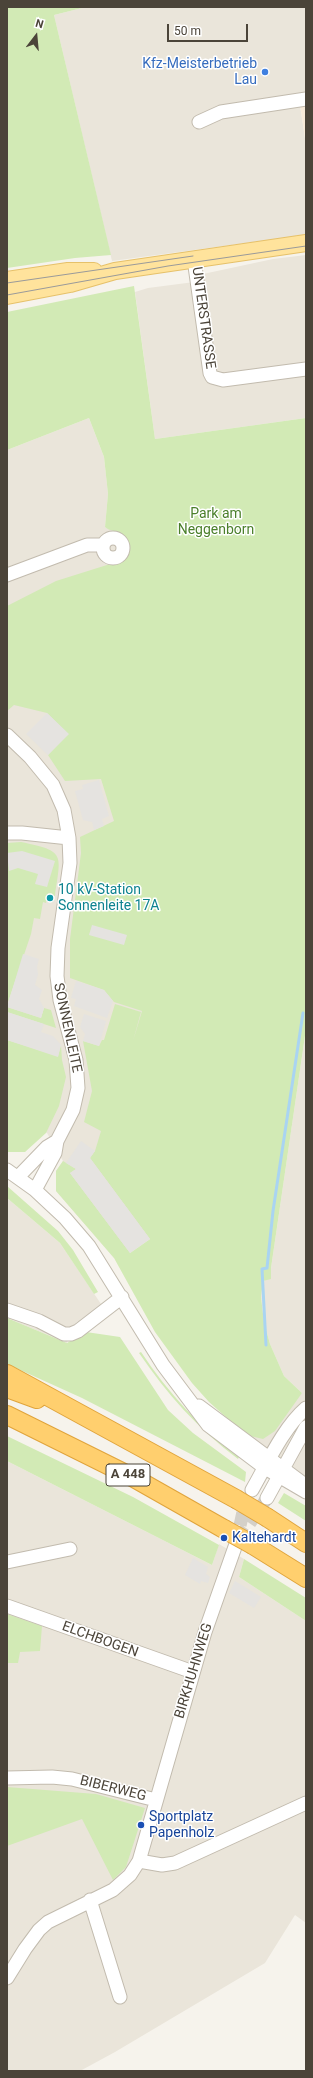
<!DOCTYPE html>
<style>
body{margin:0}
#map{position:relative;width:313px;height:2078px;overflow:hidden;background:#f6f3ec;font-family:Roboto,sans-serif}
canvas{display:block}
.frame{position:absolute;inset:0;border:8px solid #4b4439;pointer-events:none}
.north{position:absolute;left:16px;top:16px;width:40px;height:40px;-webkit-text-stroke:3px #fff;paint-order:stroke;rotate:16deg;font-size:11px;font-weight:700;line-height:16px;text-align:center;color:#4b4439}
.north::after{content:'';display:block;margin:auto;width:14px;height:18px;background:#4b4439;clip-path:polygon(50% 0,100% 100%,50% 72%,0 100%)}
.scale{position:absolute;left:167px;top:24px;width:81px;height:18px;box-sizing:border-box;border:2px solid #4b4439;border-top:0;padding-left:5px;font-size:12px;line-height:14px;white-space:nowrap;color:#4b4439;-webkit-text-stroke:3px #fff;paint-order:stroke}
</style>
<div id="map">
<canvas width="313" height="2078"></canvas>
<div class="frame"></div>
<div class="north">N</div>
<div class="scale">50 m</div>
</div>
<script>
const ctx = document.querySelector('canvas').getContext('2d');
ctx.lineJoin = 'round';
function fillPath(path, color) { ctx.fillStyle = color; ctx.fill(path, 'evenodd'); }
function stroke(path, color, width, dash) { ctx.strokeStyle = color; ctx.lineWidth = width; ctx.lineCap = dash ? 'butt' : 'round'; ctx.setLineDash(dash || []); ctx.stroke(path); }
function label(font, color, halo, rows, align = 'center') {
  ctx.font = font + ' Roboto,sans-serif'; ctx.lineWidth = 3; ctx.setLineDash([]); ctx.textBaseline = 'middle'; ctx.strokeStyle = halo; ctx.fillStyle = color; for (const [text, x, y, turn = 0] of rows) {
    ctx.save(); ctx.translate(x, y); ctx.rotate((+turn || 0) * Math.PI / 180); ctx.textAlign = isNaN(turn) ? turn : align; if (halo) ctx.strokeText(text, 0, 0); ctx.fillText(text, 0, 0); ctx.restore();
  }
}
const residential = new Path2D(`
 M86,7H306V103L300,105L306,145V235L112,261L54,15Z
 M306,255V418L155,439L135,292L148,288L202,281L203,274L273,259Z
 M89,418L104,457L108,494L105,527L121,533L129,544L150,1239L130,1253L114,1258L56,1191V1171L63,1161L47,1133L7,1115V450Z
 M306,1029V1478L250,1436L302,1393L284,1376L270,1344L264,1322L261,1297L263,1281L271,1278V1268Z
 M7,1198L60,1243L101,1304L68,1329L67,1343L7,1318Z
 M7,1461L212,1565L219,1544L244,1559L239,1577L306,1621V1923L295,1915L265,1963L115,2052L80,2071H7Z`);
const commercial = new Path2D(`
 M306,103V145L300,104Z`);
const green = new Path2D(`
 M7,7H86L54,15L111,255L75,258L7,268Z
 M134,286L155,439L306,418V1029L271,1268V1279L263,1281L261,1297L264,1322L270,1344L284,1376L302,1393L275,1431L263,1439L246,1435L209,1402L192,1383L155,1332L114,1258L56,1191V1171L63,1161L76,1169L70,1173L130,1253L150,1239L90,1158L95,1151L101,1131L84,1122L92,1091L83,1041L99,1046L102,1040H104L115,1004L141,1012L133,1041L142,1011L114,1002L104,990L70,978V939L81,853L80,837L114,821L101,779L65,781L48,755L68,734L47,713L14,705L7,711V606L56,581L126,559C130,548 130,536 117,532C112,530 110,531 105,527L108,494L104,457L89,418L7,450V312Z
 M21,842C66,851 61,854 55,896L48,894L46,903L43,902L40,919L34,918L31,934L7,1005V843Z
 M7,1007L41,1018L44,1008L51,1010L56,1028L7,1012Z
 M7,1040L58,1056L61,1045L62,1060L66,1077L59,1106L46,1133L25,1152H7Z
 M7,1186L58,1231L73,1250L98,1292L94,1294L60,1243L7,1198Z
 M7,1318L67,1343L86,1332L120,1337L168,1410L193,1433L246,1472L245,1482L82,1398L7,1364Z
 M141,1352C168,1393 200,1427 239,1457L238,1459C198,1429 167,1394 139,1353Z
 M7,1436L133,1497L219,1545L212,1565L7,1461Z
 M284,1493L306,1506V1521L278,1503Z
 M244,1559L306,1598V1621L239,1577Z
 M7,1614L42,1626L40,1651L20,1652L18,1663H7Z
 M7,1787L96,1794L145,1808L126,1867L113,1880L82,1819L7,1846Z`);
const parking = new Path2D(`
 M47,713L69,734L48,755L26,734Z
 M99,780L109,816L102,819L104,826L94,830L92,822L83,820L75,791L83,789L82,785Z
 M22,851L55,861L47,887L35,884L38,874L18,868L9,871L7,853Z
 M92,925L127,935L124,945L89,935Z
 M23,954L39,959L37,967L38,974L35,985L42,990L39,999L44,1008L41,1018L7,1007Z
 M76,981L104,990L113,1001L107,1018L74,1006L76,999L71,998Z
 M7,1012L44,1024L41,1032L53,1036L61,1045L58,1057L7,1040Z
 M84,1014L106,1021L99,1046L83,1041L85,1034L80,1027Z
 M81,1141L95,1151L90,1158L150,1239L130,1253L70,1173L76,1169L66,1163Z
 M193,1558L208,1567L206,1574L210,1577L208,1583L201,1581L200,1584L185,1575Z
 M235,1581L261,1597L254,1608L229,1593Z`);
const stream = new Path2D(`
 M266,1345L262,1269L267,1268L273,1211L303,1013`);
const minorTunnel = new Path2D(`
 M239,1539L267,1498
 M236,1544L243,1512L249,1497`);
const minor = new Path2D(`
 M199,122L221,112L306,99
 M194,259L210,373L212,377L223,380L306,369
 M103 548a10 10 0 1 1 20 0a10 10 0 1 1-20 0Z
 M7,575L87,545H102
 M7,735L30,757L53,785L64,810L69,838L70,863L58,948L57,976L60,1000L76,1060L78,1088L73,1110L57,1141L55,1153L35,1190
 M7,833H22L69,838
 M7,1170L35,1190L65,1218L89,1246L163,1365L208,1425L265,1468L306,1492
 M18,1177L47,1147L57,1141
 M7,1310L39,1321L64,1334H71L78,1331L122,1297
 M199,1406L305,1485
 M252,1490C267,1464 283,1428 306,1408
 M267,1498L306,1427
 M7,1562L70,1549
 M7,1606L193,1672
 M7,1778L52,1777L72,1779L156,1800
 M139,1861L162,1865L175,1863L306,1803
 M90,1900L120,1997
 M7,1978L25,1949L39,1930L48,1922L113,1890L130,1875L139,1861L205,1632L236,1544`);
const major = new Path2D(`
 M7,280L68,271H94
 M7,296L70,284L115,271L306,243`);
const highway = new Path2D(`
 M7,1374L236,1499
 M7,1388L37,1399
 M7,1415L134,1478L224,1529
 M268,1518L306,1543
 M253,1545L306,1578`);
const tram = new Path2D(`
 M7,283L193,256
 M7,295L168,266L306,246`);
const highwayBridge = new Path2D(`
 M236,1499L268,1518
 M224,1529L253,1545`);
const markers = [
 [265,72,4,"#3f7fe0"],
 [50,898,4,"#0f9aa8"],
 [224,1538,4,"#1a4fb4"],
 [141,1825,4,"#1a4fb4"]
];
const shields = [
 [128,1475,44]
];
const shieldNames = [
 ["A 448",128,1475]
];
const shopNames = [
 ["Kfz-Meisterbetrieb",257,64],
 ["Lau",257,80]
];
const streetNames = [
 ["UNTERSTRASSE",203,318,82],
 ["SONNENLEITE",67,1028,78],
 ["ELCHBOGEN",100,1640,20],
 ["BIRKHUHNWEG",194,1671,-73],
 ["BIBERWEG",113,1789,14]
];
const parkNames = [
 ["Park am",216,514],
 ["Neggenborn",216,530]
];
const cultureNames = [
 ["10 kV-Station",58,890],
 ["Sonnenleite 17A",58,906]
];
const transitNames = [
 ["Kaltehardt",232,1538],
 ["Sportplatz",149,1817],
 ["Papenholz",149,1833]
];
fillPath(residential, '#eae5da');
fillPath(commercial, '#f7ead8');
fillPath(green, '#d2eab5');
fillPath(parking, '#e5e3e0');
stroke(stream, '#a9d4f2', 3);
stroke(minorTunnel, '#d4d0c8', 13, [13, 6]);
stroke(minor, '#c2bbae', 15);
stroke(major, '#e6c16a', 18);
stroke(highway, '#e0a43c', 20);
stroke(minor, '#fff', 13);
stroke(major, '#ffe39c', 16);
stroke(highway, '#ffcf6e', 18);
stroke(tram, '#9a9a9a', 1);
stroke(highwayBridge, '#e0a43c', 20, []);
stroke(highwayBridge, '#ffcf6e', 18);
for (const [x, y, r, color] of markers) { const dot = new Path2D(); dot.arc(x, y, r, 0, 2 * Math.PI); ctx.fillStyle = color; ctx.fill(dot); stroke(dot, '#fff', 1.5); }
for (const [x, y, w] of shields) { const box = new Path2D(); box.roundRect(x - w / 2, y - 11, w, 22, 3); ctx.fillStyle = '#fff'; ctx.fill(box); stroke(box, '#4b4439', 1); }
label('bold 13px', '#4b4439', null, shieldNames);
label('14px', '#366cbe', '#fff', shopNames, 'right');
label('14px', '#4b4439', '#fff', streetNames);
label('14px', '#4a7f2a', '#fff', parkNames);
label('14px', '#0d838f', '#fff', cultureNames, 'left');
label('14px', '#164399', '#fff', transitNames, 'left');
</script>
